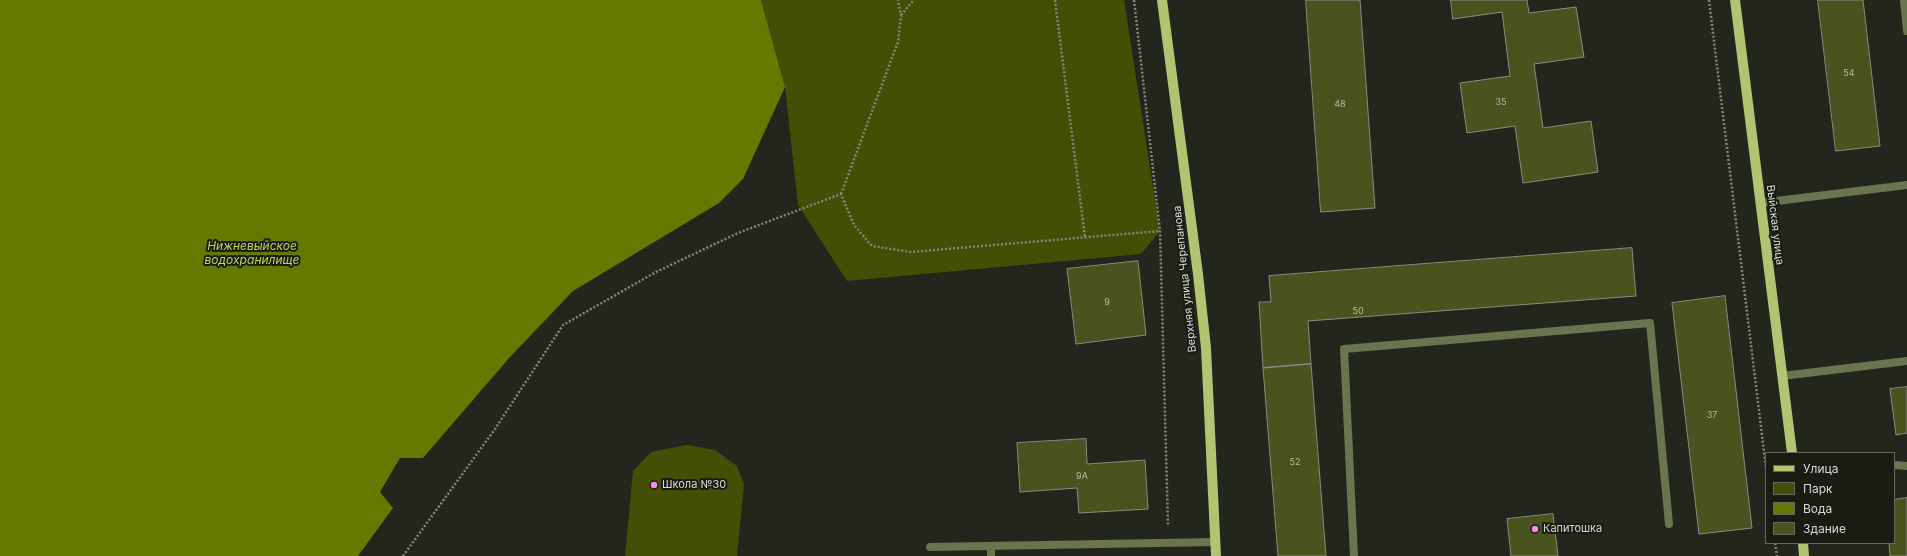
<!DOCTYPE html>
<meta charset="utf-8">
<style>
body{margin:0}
#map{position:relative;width:1907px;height:556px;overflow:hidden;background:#23261d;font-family:Inter,sans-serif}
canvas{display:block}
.legend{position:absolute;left:1765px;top:452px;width:130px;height:92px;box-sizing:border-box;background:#1a1c14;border:1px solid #666860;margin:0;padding:5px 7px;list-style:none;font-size:12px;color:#d7d9d3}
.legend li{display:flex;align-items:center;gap:8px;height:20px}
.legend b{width:20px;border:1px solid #666860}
</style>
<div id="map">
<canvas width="1907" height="556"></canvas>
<ul class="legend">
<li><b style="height:5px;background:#b0c472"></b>Улица</li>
<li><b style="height:11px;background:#424f04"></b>Парк</li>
<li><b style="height:11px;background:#667800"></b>Вода</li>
<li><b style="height:11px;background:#48531e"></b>Здание</li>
</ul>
</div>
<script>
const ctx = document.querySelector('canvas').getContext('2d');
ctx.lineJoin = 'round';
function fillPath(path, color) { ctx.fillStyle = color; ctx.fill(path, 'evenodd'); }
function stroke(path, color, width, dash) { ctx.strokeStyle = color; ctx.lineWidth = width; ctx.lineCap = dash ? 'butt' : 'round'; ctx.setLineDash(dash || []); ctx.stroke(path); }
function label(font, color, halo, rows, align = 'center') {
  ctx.font = font + ' Inter,sans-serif'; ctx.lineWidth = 4; ctx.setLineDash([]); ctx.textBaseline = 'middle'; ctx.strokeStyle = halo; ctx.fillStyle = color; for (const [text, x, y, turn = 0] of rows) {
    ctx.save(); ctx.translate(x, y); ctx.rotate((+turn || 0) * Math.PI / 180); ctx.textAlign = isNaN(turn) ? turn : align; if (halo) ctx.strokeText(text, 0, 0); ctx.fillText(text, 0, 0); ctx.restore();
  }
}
const green = new Path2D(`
 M761,0H1124L1160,231L1141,254L847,281L798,205L785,87Z
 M687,445L715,450L737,466L744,484L737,556H625L633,471L651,452Z`);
const water = new Path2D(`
 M0,0H761L785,87L743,179L719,203L573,291L510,357L423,458H400L380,492L393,508L358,556H0Z`);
const building = new Path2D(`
 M1306,0H1360L1375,208L1321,212Z
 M1451,0H1527L1529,13L1576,7L1584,57L1534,64L1543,128L1591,121L1598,172L1523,183L1515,126L1467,133L1460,83L1510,76L1502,12L1453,19Z
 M1818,0H1863L1880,146L1836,151Z
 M1632,248L1636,296L1308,321L1311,364L1263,368L1259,302H1271L1269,276Z
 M1138,261L1146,335L1076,344L1067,269Z
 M1725,296L1752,528L1699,534L1672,303Z
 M1311,364L1326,556H1278L1263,368Z
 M1907,387V433L1896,435L1890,389Z
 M1086,439L1087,464L1145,460L1148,509L1079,513L1077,488L1020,492L1017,443Z
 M1907,498V556H1890L1889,543H1894V500Z
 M1553,514L1558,556H1511L1507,519Z`);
const path = new Path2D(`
 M1055,0L1085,238
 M1134,0L1160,231L1168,526
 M1709,0L1766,468
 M901,15L914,0
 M841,194L898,42L901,16L898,0
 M1775,543L1777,556
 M403,556L495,429L563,325L656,272L738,233L841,194L854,225L872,246L911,252L1160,231`);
const lane = new Path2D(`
 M1904,0L1907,31
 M1760,203L1907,185
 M1782,376L1907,361
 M1894,465L1907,466
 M930,547L1215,542
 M991,547V556
 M1354,556L1344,349L1650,323L1669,524`);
const primary = new Path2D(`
 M1162,0L1198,274L1206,348L1216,556
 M1735,0L1792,453
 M1803,543L1804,556`);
const markers = [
 [654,485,4,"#f689ee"],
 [1535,529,4,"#f689ee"]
];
const numberNames = [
 ["54",1849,73],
 ["35",1501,102],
 ["48",1340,104],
 ["9",1107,302],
 ["50",1358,311],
 ["37",1712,415],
 ["52",1295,462],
 ["9А",1082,476]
];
const streetNames = [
 ["Выйская улица",1775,225,83],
 ["Верхняя улица Черепанова",1185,279,-96]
];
const poiNames = [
 ["Школа №30",662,485],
 ["Капитошка",1543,529]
];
const waterNames = [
 ["Нижневыйское",252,246],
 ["водохранилище",252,260]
];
fillPath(green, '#424f04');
fillPath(water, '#667800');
fillPath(building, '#48531e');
stroke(building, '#898c81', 1);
stroke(path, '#83867e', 2.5, [2, 2]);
stroke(lane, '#6a744d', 8);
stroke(primary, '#b0c472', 10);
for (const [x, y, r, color] of markers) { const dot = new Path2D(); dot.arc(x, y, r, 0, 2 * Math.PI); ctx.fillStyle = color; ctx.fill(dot); stroke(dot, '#1a1c14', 1.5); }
label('9px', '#b3b8a6', null, numberNames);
label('11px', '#d7d9d3', '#1a1c14', streetNames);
label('11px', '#d7d9d3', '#1a1c14', poiNames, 'left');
label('italic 12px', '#bcd755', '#1a1c14', waterNames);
</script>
